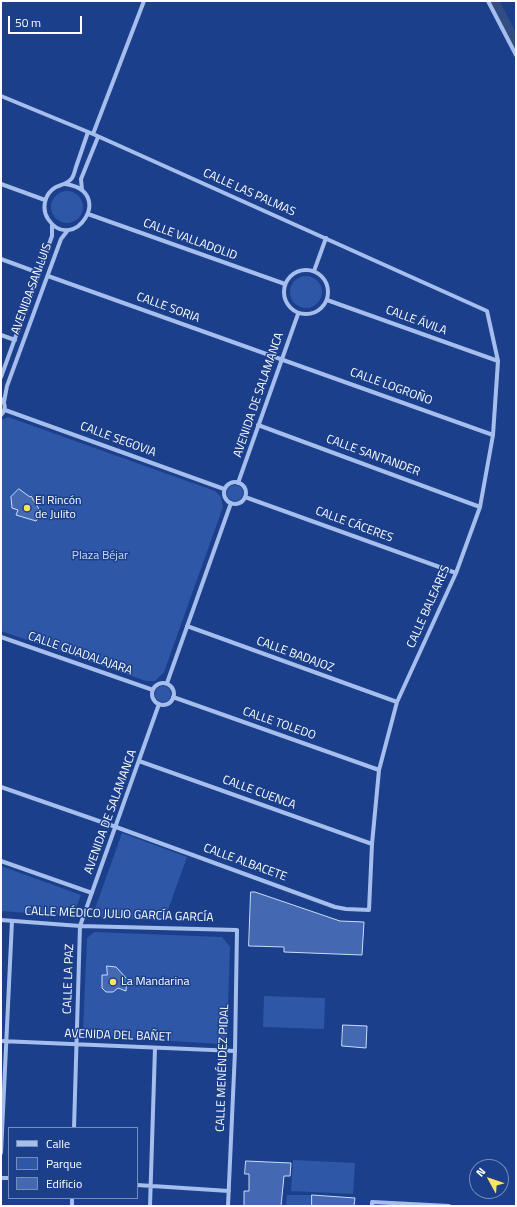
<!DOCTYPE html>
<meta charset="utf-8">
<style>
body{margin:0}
#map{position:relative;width:517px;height:1207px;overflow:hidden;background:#1b3f8a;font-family:"Titillium Web",sans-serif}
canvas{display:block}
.frame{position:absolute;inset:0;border:2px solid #fff;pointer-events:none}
.legend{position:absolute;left:8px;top:1127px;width:130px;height:72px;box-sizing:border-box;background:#1b3f8a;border:1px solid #768cb9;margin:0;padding:5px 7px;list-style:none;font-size:12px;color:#fff}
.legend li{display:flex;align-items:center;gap:8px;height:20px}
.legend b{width:20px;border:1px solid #768cb9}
.north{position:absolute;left:469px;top:1159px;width:40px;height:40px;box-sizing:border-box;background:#1b3f8a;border:1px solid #768cb9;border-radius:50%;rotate:310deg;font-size:11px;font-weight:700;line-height:16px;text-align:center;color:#fff}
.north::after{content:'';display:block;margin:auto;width:14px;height:18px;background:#fee262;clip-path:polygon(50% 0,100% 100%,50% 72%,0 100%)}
.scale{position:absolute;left:8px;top:16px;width:74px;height:18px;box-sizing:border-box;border:2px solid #fff;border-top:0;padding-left:5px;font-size:12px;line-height:14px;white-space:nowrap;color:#fff;-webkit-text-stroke:3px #1b3f8a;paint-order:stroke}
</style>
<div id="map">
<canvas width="517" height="1207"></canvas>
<div class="frame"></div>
<ul class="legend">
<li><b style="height:5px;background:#a5beed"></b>Calle</li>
<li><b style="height:11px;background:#2e57a8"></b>Parque</li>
<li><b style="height:11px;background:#4469b2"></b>Edificio</li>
</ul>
<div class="north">N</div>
<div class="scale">50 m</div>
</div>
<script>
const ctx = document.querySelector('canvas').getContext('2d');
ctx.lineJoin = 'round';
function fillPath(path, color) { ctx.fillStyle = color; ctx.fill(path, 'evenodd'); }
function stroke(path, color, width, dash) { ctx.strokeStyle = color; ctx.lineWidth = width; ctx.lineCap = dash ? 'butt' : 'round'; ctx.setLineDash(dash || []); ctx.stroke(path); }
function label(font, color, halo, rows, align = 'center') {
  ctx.font = font + ' "Titillium Web",sans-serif'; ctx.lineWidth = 3; ctx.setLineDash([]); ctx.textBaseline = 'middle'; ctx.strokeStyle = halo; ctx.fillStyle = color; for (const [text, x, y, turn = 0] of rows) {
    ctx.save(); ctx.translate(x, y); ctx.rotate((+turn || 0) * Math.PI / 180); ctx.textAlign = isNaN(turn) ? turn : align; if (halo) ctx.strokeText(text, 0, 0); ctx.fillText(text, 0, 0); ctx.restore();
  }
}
const green = new Path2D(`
 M51 207a16 16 0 1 1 32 0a16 16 0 1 1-32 0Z
 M290 292a16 16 0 1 1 32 0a16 16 0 1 1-32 0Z
 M8,417L215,491L221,497L223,507L164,672L155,681H146L1,631V420Z
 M227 493a8 8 0 1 1 16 0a8 8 0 1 1-16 0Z
 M155 694a8 8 0 1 1 16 0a8 8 0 1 1-16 0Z
 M122,833L187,857L164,921L92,917Z
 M1,866L81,895L73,916L1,911Z
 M94,932L222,937L230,947L227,1036L220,1044L90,1036L83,1029L87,938Z
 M264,996L325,998L324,1029L263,1027Z
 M293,1160L355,1163L353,1194L291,1191Z
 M287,1195H312V1206H286Z`);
const canal = new Path2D(`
 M494,1L516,44`);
const building = new Path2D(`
 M19,489L30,497L31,496L42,514L36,521L16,515L18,510L12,508L11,497Z
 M251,892H255L340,921L364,922L362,955L284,952V947L249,946Z
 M107,966L116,967L127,979L126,991L118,988L113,992H106L102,988V975H107Z
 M343,1025L367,1026L366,1048L342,1046Z
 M246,1161L291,1163L290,1176H284L281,1206H244V1191H249V1174H245Z
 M312,1195L355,1198L354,1206H312Z`);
const minor = new Path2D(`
 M488,1L516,55
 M1,96L93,134L487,311L498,361L493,435L480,507L456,573L397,702L379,770L372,844L369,910L346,909L335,907L116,827L1,787
 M93,134L144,1
 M1,184L45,200
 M65,184C117,191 73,256 48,219C41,208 45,193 56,187C62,184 68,184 72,178C74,175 75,170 76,167C80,155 84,144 88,132
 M82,190L81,179L98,137
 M88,214L285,284
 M1,259L39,273
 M284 292a22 22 0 1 1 44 0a22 22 0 1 1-44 0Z
 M314,271L326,238
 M48,276L493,435
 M327,300L498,361
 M1,335L15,340
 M1,377L52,236V224
 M1,399C6,404 6,410 1,415
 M4,402L7,386L61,239L68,230
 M5,410L224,489
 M258,425L480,507
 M224 493a11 11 0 1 1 22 0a11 11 0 1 1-22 0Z
 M238,483L298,314
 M245,497L456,573
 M187,626L397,702
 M1,637L153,690
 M167,683L231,503
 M152 694a11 11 0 1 1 22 0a11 11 0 1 1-22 0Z
 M173,697L379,770
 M139,761L372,844
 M1,861L92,893
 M1,920L80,926L237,930L235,1051L228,1206
 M1,1041L235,1051
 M74,1128L80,926L159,704
 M1,1153L12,921
 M1,1178H9
 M137,1185L229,1191
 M72,1206V1198
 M150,1206L155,1048
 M372,1206V1202L449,1206`);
const markers = [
 [27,508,4,"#fee262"],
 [113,982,4,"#fee262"]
];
const streetNames = [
 ["CALLE LAS PALMAS",249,193,24],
 ["CALLE VALLADOLID",190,240,20],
 ["AVENIDA SAN LUIS",32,289,-70],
 ["CALLE SORIA",168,308,20],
 ["CALLE ÁVILA",416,321,20],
 ["CALLE LOGROÑO",391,387,20],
 ["AVENIDA DE SALAMANCA",259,395,-71],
 ["CALLE SEGOVIA",118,440,20],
 ["CALLE SANTANDER",373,456,20],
 ["CALLE CÁCERES",354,525,20],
 ["CALLE BALEARES",429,607,-66],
 ["CALLE GUADALAJARA",80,654,19],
 ["CALLE BADAJOZ",295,655,20],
 ["CALLE TOLEDO",279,724,19],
 ["CALLE CUENCA",259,793,20],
 ["AVENIDA DE SALAMANCA",111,812,-70],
 ["CALLE ALBACETE",245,863,20],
 ["CALLE MÉDICO JULIO GARCÍA GARCÍA",119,915,2],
 ["CALLE LA PAZ",69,979,-88],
 ["AVENIDA DEL BAÑET",118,1036,2],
 ["CALLE MENÉNDEZ PIDAL",223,1068,-88]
];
const poiNames = [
 ["El Rincón",35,501],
 ["de Julito",35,515],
 ["La Mandarina",121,982]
];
const parkNames = [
 ["Plaza Béjar",100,556]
];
fillPath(green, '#2e57a8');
stroke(canal, '#324c84', 10);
fillPath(building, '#4469b2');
stroke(building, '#cbdbf9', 1);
stroke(minor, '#a5beed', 4);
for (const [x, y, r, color] of markers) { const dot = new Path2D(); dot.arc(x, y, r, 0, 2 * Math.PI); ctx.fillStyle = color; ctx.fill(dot); stroke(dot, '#1b3f8a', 1.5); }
label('12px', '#fff', '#1b3f8a', streetNames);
label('12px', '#fff', '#1b3f8a', poiNames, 'left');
label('12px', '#cbdbf9', '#1b3f8a', parkNames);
</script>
